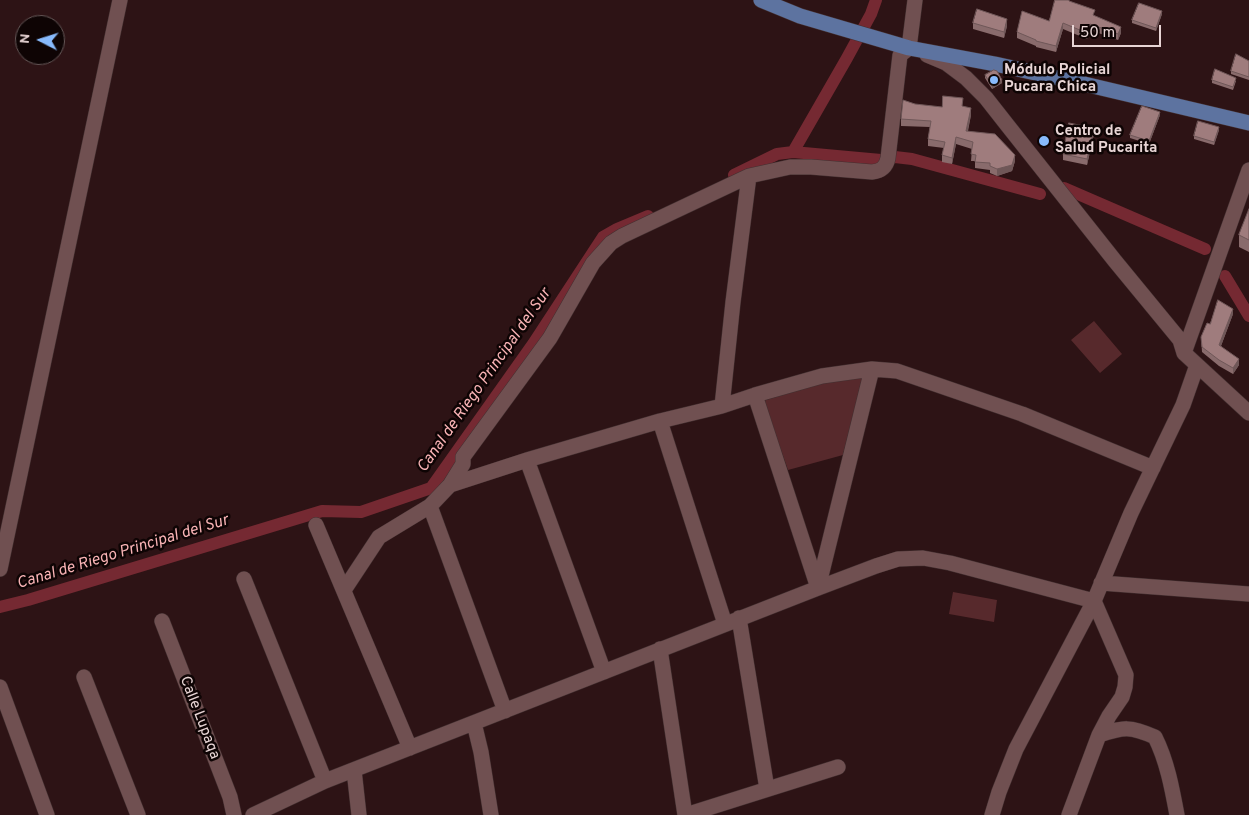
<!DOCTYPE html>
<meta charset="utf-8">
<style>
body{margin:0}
#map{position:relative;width:1249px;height:815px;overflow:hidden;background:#2d1315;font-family:Overpass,sans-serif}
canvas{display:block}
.north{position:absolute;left:15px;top:15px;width:50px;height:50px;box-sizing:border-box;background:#0e0404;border:1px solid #655858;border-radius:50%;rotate:275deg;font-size:14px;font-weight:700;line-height:20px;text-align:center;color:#e8d5d5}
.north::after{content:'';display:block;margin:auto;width:18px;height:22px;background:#88bafc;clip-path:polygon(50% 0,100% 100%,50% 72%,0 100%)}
.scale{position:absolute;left:1072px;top:25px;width:89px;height:22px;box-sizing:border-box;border:2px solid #e8d5d5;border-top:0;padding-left:6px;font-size:15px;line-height:18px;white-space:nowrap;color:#e8d5d5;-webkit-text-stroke:4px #0e0404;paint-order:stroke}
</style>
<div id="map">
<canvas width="1249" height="815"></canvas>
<div class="north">N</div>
<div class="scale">50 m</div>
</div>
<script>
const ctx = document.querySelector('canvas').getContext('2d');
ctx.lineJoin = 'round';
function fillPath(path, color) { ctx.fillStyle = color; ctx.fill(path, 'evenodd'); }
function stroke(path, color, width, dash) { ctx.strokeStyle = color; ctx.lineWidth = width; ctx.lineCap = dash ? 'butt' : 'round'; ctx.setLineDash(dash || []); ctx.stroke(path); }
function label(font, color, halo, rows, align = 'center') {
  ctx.font = font + ' Overpass,sans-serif'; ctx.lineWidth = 5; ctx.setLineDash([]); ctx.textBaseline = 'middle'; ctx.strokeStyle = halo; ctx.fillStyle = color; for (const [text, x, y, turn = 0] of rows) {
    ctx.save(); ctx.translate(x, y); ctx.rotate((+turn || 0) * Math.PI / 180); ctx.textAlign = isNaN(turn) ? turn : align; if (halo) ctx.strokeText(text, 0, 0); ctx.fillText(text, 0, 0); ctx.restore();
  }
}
const green = new Path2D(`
 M1094,321L1122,354L1100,373L1071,340Z
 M863,376L843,455L788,470L763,401L828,380Z
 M953,592L997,600L994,622L949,614Z`);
const canal = new Path2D(`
 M793,152L881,160L895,157L912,159L1040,194
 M734,175L777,154L793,152L847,58L871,14L876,0
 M1064,188L1205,249
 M1225,276L1249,316
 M0,607L28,600L322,511L361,512L431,488L533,344L603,237L617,229L648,216`);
const minor = new Path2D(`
 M927,55L946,63L966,78L986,98L1008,126L1115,261L1180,340L1184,353L1249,413
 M1184,353L1249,170
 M755,395L818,588L872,369
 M722,406L733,302L749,176
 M660,421L725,624
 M527,460L604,672
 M450,485L527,460L660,421L722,406L755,395L822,376L872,369L897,371L1022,414L1153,468
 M430,506L505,711
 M316,525L410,748
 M0,569L120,0
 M244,579L325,781
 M1101,583L1249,594
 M344,590L379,537L430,506L450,485L463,464V457L550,338L593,263L611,243L622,236L749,176L790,167H811L872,172C881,171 886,168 888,158L900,55L909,48L915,0
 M739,618L767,789
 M162,621L230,797L234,815
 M660,649L685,815
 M84,677L138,815
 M0,687L47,815
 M474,723L481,752L491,815
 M1099,735C1124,727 1130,726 1155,737C1167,761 1172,788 1177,815
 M354,770L359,815
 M253,815L325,781L818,588L876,566L898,559L923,558L950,563L1094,601
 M686,815L838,767
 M992,815L999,792L1016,749L1094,601L1131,513L1183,405L1197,365
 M1069,815L1099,735L1109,716L1122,697L1125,687L1126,675L1094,601`);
const major = new Path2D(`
 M761,0L800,16L909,48L995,64L1080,83L1249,123`);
const wall = new Path2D(`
 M1070,1L1121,33L1118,40L1090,30L1087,39L1063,29L1056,52L1036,47V46L1017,38V32L1049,21Z
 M1162,14L1156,31L1132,23V20Z
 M973,23L1007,26L1004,38L973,29Z
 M1249,61V80L1231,74V71Z
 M985,75L1002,83L992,89L985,78Z
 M1212,80L1236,81L1233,90L1212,83Z
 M963,106L971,115L968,131L1015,161L1012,171L997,176L990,173V170L975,168V161H971L972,149L956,144L952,164L942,162V155L944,148L928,146V139L930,127L901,126V119L942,107Z
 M1160,115L1149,144L1130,138V135Z
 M1219,130L1214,145L1194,139V136Z
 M1094,134L1087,165L1063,160V154Z
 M1249,209V252L1239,247V235Z
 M1233,314L1221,346L1239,365L1233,374L1219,366L1202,352L1201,337L1210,324Z`);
const shadedWall = new Path2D(`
 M1162,11V14L1156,31V28Z
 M1007,19V26L1004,38V32Z
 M1063,23V29L1056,52V46Z
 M1090,24V30L1087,39V33Z
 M1121,27V33L1118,40V34Z
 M1002,80V83L992,89V86Z
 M971,108V115L966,138V131Z
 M1160,112V115L1149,144V141Z
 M1219,127V130L1214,145V142Z
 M1094,128V134L1087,165V159Z
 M956,137V144L952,164V158Z
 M1015,155V161L1012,171L997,176V169Z
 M1233,309V314L1219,351V345Z
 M1239,359V365L1233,374V368Z`);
const building = new Path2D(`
 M1055,0H1069V1L1095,10L1093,15L1121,27L1118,34L1090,24L1087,33L1063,23L1056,46L1036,41V40L1017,32L1022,11L1049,21Z
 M1139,3L1162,11L1156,28L1132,20Z
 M977,9L1007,19L1004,32L973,23Z
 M1236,54L1249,61V77L1231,71Z
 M1215,69L1236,78L1233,87L1212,80Z
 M994,70L997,71L1002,80L992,86L985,75Z
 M943,96L963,98L962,106L971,108L966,131L995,134L1015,155L1012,165L997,169L990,166V163L975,162L976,155L971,154L973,142L956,137L952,158L942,155L945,142L928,139L931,121L901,119L903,100L915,104L942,107Z
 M1142,106L1160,112L1149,141L1130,135Z
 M1198,121L1219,127L1214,142L1194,136Z
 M1069,123L1094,128L1087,159L1063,154Z
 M1249,209V240L1239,235Z
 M1218,300L1233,309L1219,345L1239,359L1233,368L1219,360L1202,347L1201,337L1207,323L1210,324Z`);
const markers = [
 [994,80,5,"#88bafc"],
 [1044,141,6,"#88bafc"]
];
const poiNames = [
 ["Módulo Policial",1004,71],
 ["Pucara Chica",1004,88],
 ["Centro de",1055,132],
 ["Salud Pucarita",1055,149]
];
const streetNames = [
 ["Calle Lupaqa",199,718,69]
];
const waterNames = [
 ["Canal de Riego Principal del Sur",485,381,-55],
 ["Canal de Riego Principal del Sur",123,553,-17]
];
fillPath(green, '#57292c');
stroke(canal, '#752932', 12);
stroke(minor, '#433031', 16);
stroke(major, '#433031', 16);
stroke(minor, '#705051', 15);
stroke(major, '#5d73a0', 15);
fillPath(wall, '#896b6c');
fillPath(shadedWall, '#6f5758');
fillPath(building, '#9f7c7d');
stroke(building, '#6f5758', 1);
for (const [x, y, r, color] of markers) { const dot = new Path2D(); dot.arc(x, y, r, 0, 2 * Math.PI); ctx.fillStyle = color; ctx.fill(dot); stroke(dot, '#0e0404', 2); }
label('bold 15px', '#e8d5d5', '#0e0404', poiNames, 'left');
label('15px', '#e8d5d5', '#0e0404', streetNames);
label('italic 16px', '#f9b3b5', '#0e0404', waterNames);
</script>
